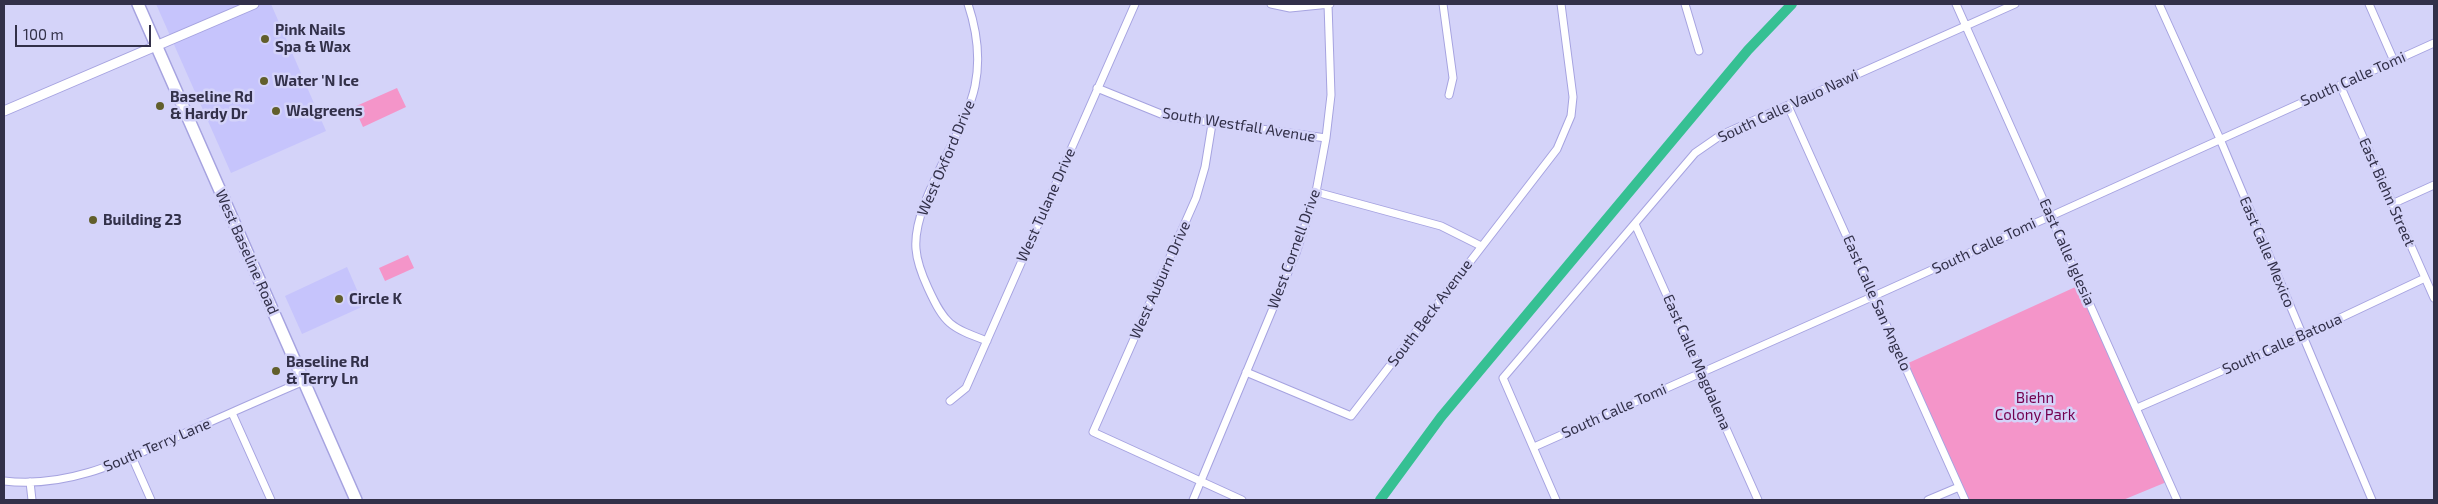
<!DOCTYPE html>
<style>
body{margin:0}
#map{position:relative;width:2438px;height:504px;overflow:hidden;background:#d4d3f9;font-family:"Exo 2",sans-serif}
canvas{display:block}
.frame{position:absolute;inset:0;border:5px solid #323049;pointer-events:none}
.scale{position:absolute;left:15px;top:25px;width:136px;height:22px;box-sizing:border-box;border:2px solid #323049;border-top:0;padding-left:6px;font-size:15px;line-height:18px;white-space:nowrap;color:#323049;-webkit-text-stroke:4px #d4d3f9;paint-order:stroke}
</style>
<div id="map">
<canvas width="2438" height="504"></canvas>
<div class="frame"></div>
<div class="scale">100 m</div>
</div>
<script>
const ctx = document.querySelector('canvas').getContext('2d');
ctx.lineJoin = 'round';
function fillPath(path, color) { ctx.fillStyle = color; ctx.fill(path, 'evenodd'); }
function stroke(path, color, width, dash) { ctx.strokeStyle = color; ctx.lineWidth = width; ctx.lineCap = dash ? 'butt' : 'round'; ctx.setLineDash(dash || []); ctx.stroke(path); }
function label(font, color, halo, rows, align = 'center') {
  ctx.font = font + ' "Exo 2",sans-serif'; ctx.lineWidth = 5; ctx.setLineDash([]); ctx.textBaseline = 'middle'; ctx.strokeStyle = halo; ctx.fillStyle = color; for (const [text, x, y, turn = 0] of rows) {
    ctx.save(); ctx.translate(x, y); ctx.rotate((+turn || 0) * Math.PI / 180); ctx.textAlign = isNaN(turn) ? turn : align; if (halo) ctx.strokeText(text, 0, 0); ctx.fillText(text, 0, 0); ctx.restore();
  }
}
const built = new Path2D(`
 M156,4H271L326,131L231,173Z
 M347,267L364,306L302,334L285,296Z`);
const green = new Path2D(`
 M397,88L406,107L363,127L354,107Z
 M408,255L414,268L385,281L379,268Z
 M2082,284L2169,481L2123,500H1965L1904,365Z`);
const canal = new Path2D(`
 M1380,500L1441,417L1748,50L1792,4`);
const minor = new Path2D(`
 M968,4C977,31 981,57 975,86C965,134 912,202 916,249C917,263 922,275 928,288C945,325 950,327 987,341
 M1271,4L1290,8L1330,4
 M1443,4L1453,78L1449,95
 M1685,4L1699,51
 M1956,4L2177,500
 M2159,4L2220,139L2372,500
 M2369,4L2394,61
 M2340,85L2434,298
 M1097,88L1166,116L1326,138
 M1788,106L1965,500
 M1212,124L1205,167L1196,198L1093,432L1242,500
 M1316,192L1441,226L1481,246
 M2392,204L2434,185
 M1635,224L1758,500
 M1246,372L1351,416L1557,149L1571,116L1573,97L1561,4
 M950,401L966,388L1135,4
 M2137,408L2302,336L2425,278
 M232,413L271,500
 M1534,447L1874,296L2434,43
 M132,457L151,500
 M4,481C70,489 127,459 185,433C224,416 264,398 304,381
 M30,482L32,500
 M1193,500L1296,253L1316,192L1326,138L1331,95L1328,4
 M1556,500L1503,378L1695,153L1721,135L2015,4
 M1928,500L1959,487`);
const tertiary = new Path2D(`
 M4,111L254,4`);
const primary = new Path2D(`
 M138,4L356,500`);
const markers = [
 [265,39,5,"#615e2b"],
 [264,81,5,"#615e2b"],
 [160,106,5,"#615e2b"],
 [276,111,5,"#615e2b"],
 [93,220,5,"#615e2b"],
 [339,299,5,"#615e2b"],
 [276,371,5,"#615e2b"]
];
const poiNames = [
 ["Pink Nails",275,30],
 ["Spa & Wax",275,47],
 ["Water 'N Ice",274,81],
 ["Baseline Rd",170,97],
 ["& Hardy Dr",170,114],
 ["Walgreens",286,111],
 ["Building 23",103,220],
 ["Circle K",349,299],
 ["Baseline Rd",286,362],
 ["& Terry Ln",286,379]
];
const streetNames = [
 ["South Calle Tomi",2353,79,-24],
 ["South Calle Vauo Nawi",1788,106,-25],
 ["South Westfall Avenue",1239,125,9],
 ["West Oxford Drive",946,158,-67],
 ["East Biehn Street",2387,192,66],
 ["West Tulane Drive",1046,205,-66],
 ["South Calle Tomi",1984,246,-25],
 ["West Cornell Drive",1294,249,-70],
 ["West Baseline Road",247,252,66],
 ["East Calle Iglesia",2067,252,66],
 ["East Calle Mexico",2267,252,67],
 ["West Auburn Drive",1160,280,-66],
 ["East Calle San Angelo",1877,303,66],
 ["South Beck Avenue",1430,313,-53],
 ["South Calle Batoua",2282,344,-24],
 ["East Calle Magdalena",1697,362,66],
 ["South Calle Tomi",1614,411,-24],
 ["South Terry Lane",157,445,-23]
];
const parkNames = [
 ["Biehn",2035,398],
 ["Colony Park",2035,415]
];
fillPath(built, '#c6c4fc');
fillPath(green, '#f495c9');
stroke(canal, '#36c093', 10);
stroke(minor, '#a6a3e0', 9);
stroke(tertiary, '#a6a3e0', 11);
stroke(primary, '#a6a3e0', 14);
stroke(minor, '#fff', 7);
stroke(tertiary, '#fff', 9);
stroke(primary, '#fff', 11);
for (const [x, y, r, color] of markers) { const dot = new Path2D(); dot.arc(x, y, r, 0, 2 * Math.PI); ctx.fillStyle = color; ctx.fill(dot); stroke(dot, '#d4d3f9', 2); }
label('bold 15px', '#323049', '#d4d3f9', poiNames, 'left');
label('15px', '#323049', '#d4d3f9', streetNames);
label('15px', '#73004f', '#d4d3f9', parkNames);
</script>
